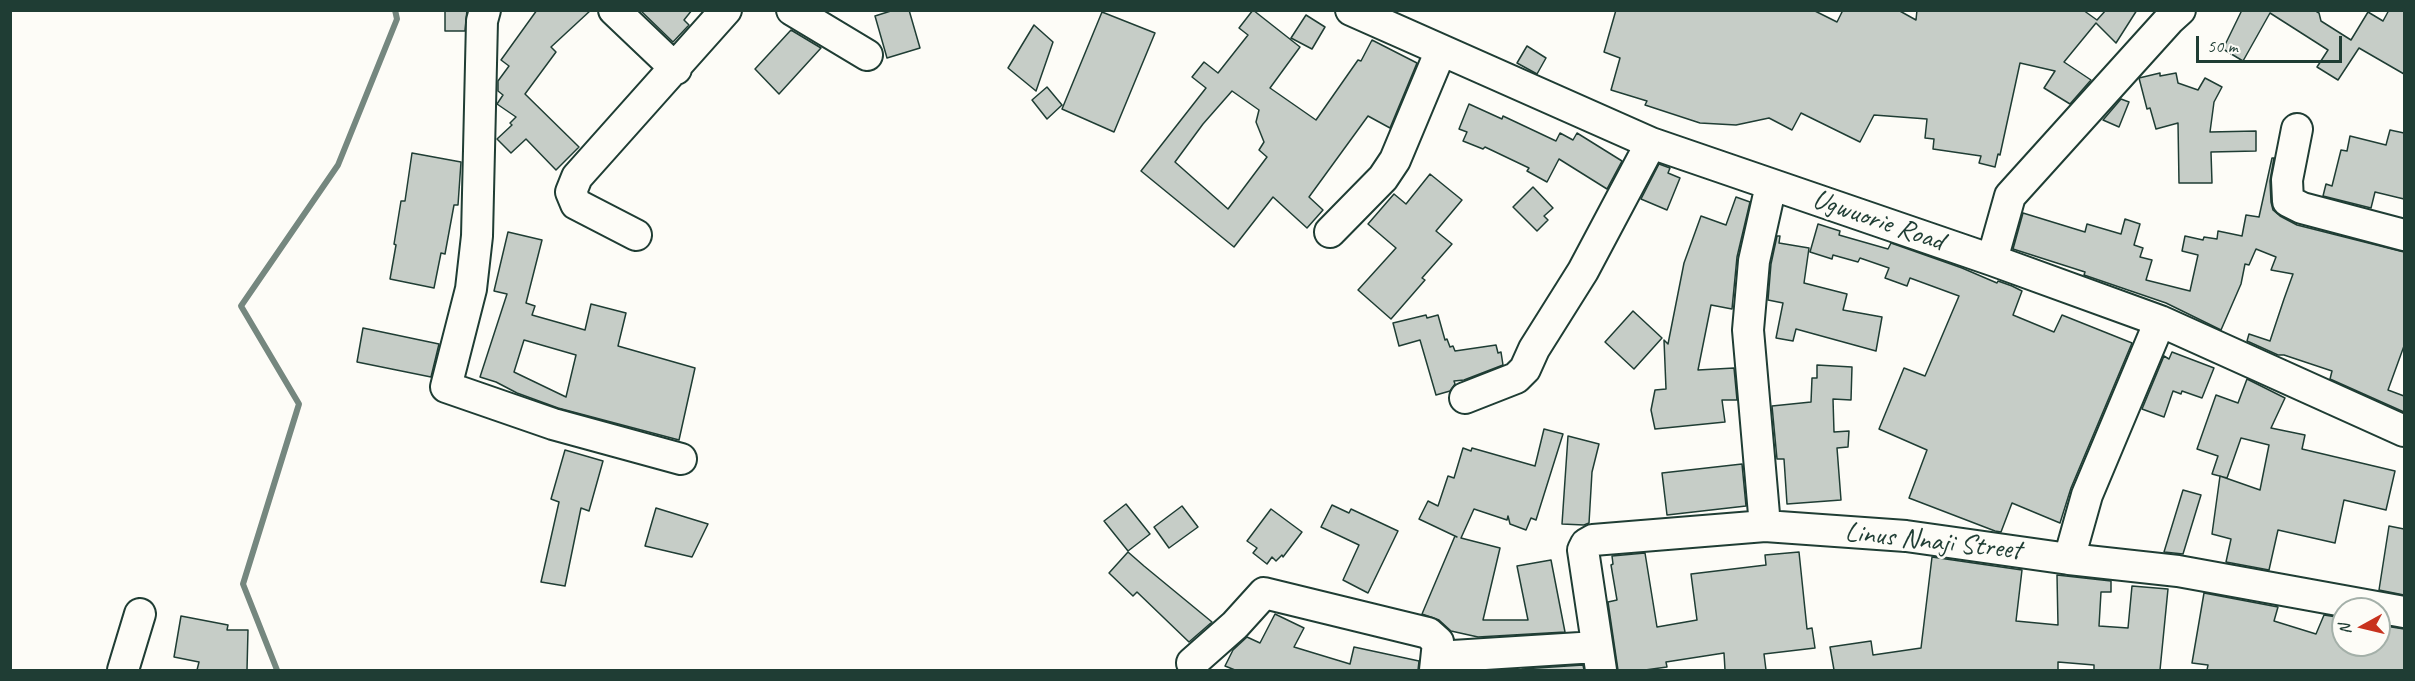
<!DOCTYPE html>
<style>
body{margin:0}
#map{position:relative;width:2415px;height:681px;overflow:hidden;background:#fdfcf7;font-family:Caveat,sans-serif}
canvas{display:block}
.frame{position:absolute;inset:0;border:12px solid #1f3d34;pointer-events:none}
.north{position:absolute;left:2331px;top:597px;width:60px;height:60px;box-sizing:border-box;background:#fdfcf7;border:2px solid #a4b0a9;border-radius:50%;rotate:262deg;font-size:16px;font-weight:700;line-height:24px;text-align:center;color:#1f3d34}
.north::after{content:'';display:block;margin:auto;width:21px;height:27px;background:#c8321e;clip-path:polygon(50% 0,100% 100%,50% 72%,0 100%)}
.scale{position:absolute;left:2196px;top:36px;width:146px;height:27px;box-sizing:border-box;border:3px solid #1f3d34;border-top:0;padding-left:8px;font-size:18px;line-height:21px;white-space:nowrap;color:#1f3d34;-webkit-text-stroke:4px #fdfcf7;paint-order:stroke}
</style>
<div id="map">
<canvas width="2415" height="681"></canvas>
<div class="frame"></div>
<div class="north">N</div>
<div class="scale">50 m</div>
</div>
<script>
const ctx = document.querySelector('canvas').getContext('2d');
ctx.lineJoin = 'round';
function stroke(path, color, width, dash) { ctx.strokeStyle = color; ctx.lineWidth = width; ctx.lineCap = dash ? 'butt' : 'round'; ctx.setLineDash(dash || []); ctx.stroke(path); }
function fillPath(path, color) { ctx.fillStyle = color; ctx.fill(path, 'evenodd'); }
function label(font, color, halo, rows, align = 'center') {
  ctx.font = font + ' Caveat,sans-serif'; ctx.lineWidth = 5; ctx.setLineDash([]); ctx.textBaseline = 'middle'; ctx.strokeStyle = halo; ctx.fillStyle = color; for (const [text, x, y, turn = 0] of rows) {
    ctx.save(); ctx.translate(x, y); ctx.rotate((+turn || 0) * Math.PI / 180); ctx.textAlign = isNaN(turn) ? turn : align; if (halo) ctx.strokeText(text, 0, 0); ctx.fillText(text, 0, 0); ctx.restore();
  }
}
const stream = new Path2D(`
 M277,670L243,584L299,404L241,306L338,165L397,19L395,10`);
const building = new Path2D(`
 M445,10H467L465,31H445Z
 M537,10H591L551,47L556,52L525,94L579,147L556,170L526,139L511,153L497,139L512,125L510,123L516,117L497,104L503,95L498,91V81L509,66L501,60Z
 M640,10H692L684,20L689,25L673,42Z
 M894,10H909L920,48L887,58L875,16Z
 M1253,10L1300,47L1270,88L1316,120L1358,60L1361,61L1372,40L1417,63L1390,128L1368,116L1309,197L1323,210L1307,228L1273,197L1234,247L1141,171L1206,88L1192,77L1204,62L1218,73L1248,35L1239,28ZM1232,91L1259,110L1256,122L1264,142L1259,150L1267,157L1228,209L1175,162L1203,124Z
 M1616,10H1813L1837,22L1843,10H1898L1916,20L1917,10H2083L2097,20L2106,10H2137L2116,43L2096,23L2064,62L2091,80L2070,104L2044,88L2055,71L2020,63L2000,155L1998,154L1995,167L1979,163L1981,156L1933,149L1934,139L1925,138L1927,119L1874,115L1860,142L1801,113L1792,130L1769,118L1736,125L1700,123L1645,105L1647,101L1611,90L1620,58L1604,52Z
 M2242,10H2314L2319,13L2321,21L2351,40L2368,12L2383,21L2389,10H2404V74L2359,48L2338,80L2317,67L2328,50L2270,13L2243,61L2223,49Z
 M1102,12L1155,33L1114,132L1062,109Z
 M1306,15L1325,27L1312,49L1291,38Z
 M1034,25L1053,42L1036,91L1008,68Z
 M791,30L821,48L779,94L755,69Z
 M1527,46L1546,58L1537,74L1517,63Z
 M2160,73V76L2176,73L2178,83L2198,90L2205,78L2222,87L2214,102L2210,132L2256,131V151L2211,152L2212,183H2179L2178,123L2156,129L2150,108L2147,109L2139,78Z
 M1047,87L1062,105L1047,119L1032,100Z
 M2121,99L2129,102L2119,127L2103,120Z
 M1469,104L1502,119L1503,116L1556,141L1560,133L1573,140L1577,133L1622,161L1607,189L1559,159L1547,182L1527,171L1529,168L1485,147L1483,149L1463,141L1467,132L1459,129Z
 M2390,130L2404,133V199L2375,192L2371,208L2323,196L2326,184L2332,186L2341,150L2347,151L2350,136L2386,145Z
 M412,153L461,162L458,205H454L445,254L441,253L434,288L390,279L396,245L394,244L401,201H405Z
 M2272,158H2274L2270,181L2271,202L2273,210L2280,216L2297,225L2404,252V346L2388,390L2404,396V412L2330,379L2332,371L2284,355H2278L2247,341L2249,334L2270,341L2284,299L2293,274L2271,270L2276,257L2256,249L2249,265L2245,264L2241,284L2221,330L2166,303L2084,275L2085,272L2013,249L2023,213L2085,232L2087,224L2121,234L2125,219L2140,224L2134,245L2143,248L2140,257L2152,260L2146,280L2190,291L2198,255L2182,251L2185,236L2203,240L2204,237L2217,239L2218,231L2242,236L2246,215L2259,217Z
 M1659,164L1670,168L1668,173L1680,178L1667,210L1641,199Z
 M1430,174L1462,200L1436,231L1452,244L1422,278L1425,280L1391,319L1358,290L1396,248L1368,224L1394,194L1406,204Z
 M1533,187L1553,208L1544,216L1548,220L1537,231L1513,207Z
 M1736,197L1750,202L1737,257L1732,309L1711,305L1698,370L1734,368L1737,400H1722L1725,422L1655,429L1651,410L1655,390L1666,389L1664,340L1668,344L1684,263L1701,216L1726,225Z
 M1818,224L1840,231L1839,235L1888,249L1891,243L1962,268L1997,283L1998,281L2012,286L2022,291L2013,315L2054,332L2062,315L2132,343L2071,488L2060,523L2012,503L2001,532L1995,531L1909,498L1927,450L1879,429L1904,368L1925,376L1959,296L1910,278L1907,286L1885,278L1889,268L1860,258L1858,262L1833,255L1832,259L1810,252Z
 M508,232L542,240L526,303L535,306L532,315L585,330L591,304L626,313L618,346L695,368L679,440L558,408L517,393L496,382L480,377L507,294L494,291ZM524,340L576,355L566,397L514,372Z
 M1777,236H1780L1779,243L1809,248L1804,283L1847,294L1843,310L1882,317L1876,351L1796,329L1793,341L1776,338L1783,303L1768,300L1771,264Z
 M1633,311L1662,338L1634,369L1605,342Z
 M1426,315L1427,318L1438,315L1445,340L1447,339L1450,347L1453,346L1455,351L1496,345L1498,353L1501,352L1503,365L1464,380L1454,381L1455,384L1450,391L1436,395L1420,340L1399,346L1393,323Z
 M363,328L439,344L431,377L357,362Z
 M2172,352L2214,368L2202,398L2182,391L2181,394L2173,391L2164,417L2142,409L2164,356L2169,359Z
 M1817,365L1852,367L1851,400L1833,399L1834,432L1849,431L1848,447L1837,448L1841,500L1787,504L1784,459H1777L1772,406L1811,402L1812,378H1817Z
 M2247,379L2285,398L2271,428L2305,435L2302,449L2395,471L2386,510L2344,500L2335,543L2278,530L2269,570L2226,562L2231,539L2212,534L2220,476L2260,490L2269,445L2241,438L2227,478L2212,474L2218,456L2197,449L2216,395L2238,403Z
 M1544,429L1563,434L1536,520L1531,518L1526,530L1510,524L1508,516L1507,520L1474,509L1461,538L1500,548L1483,620H1528L1517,566L1551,560L1565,632L1478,637L1451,631L1439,620L1422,614L1455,536L1457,537L1419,519L1428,501L1438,506L1448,476L1454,478L1463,448L1471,451L1472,448L1535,466Z
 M1568,436L1599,444L1592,472L1589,523L1584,525L1562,524Z
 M565,450L603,461L589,511L581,508L565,586L541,582L559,502L551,499Z
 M1742,464L1746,506L1667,515L1662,473Z
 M2183,490L2201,495L2183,554L2164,552Z
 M1126,504L1150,534L1128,551L1104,521Z
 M1332,505L1349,513L1351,509L1398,531L1368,593L1343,580L1359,545L1321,527Z
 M1182,506L1198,527L1169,548L1154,527Z
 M656,508L708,524L692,557L645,546Z
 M1271,509L1302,532L1283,557L1282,555L1276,561L1272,557L1267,564L1253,553L1257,548L1247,541Z
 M2389,526L2404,529V595L2379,590Z
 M1128,552L1144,566L1212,622L1189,642L1137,592L1133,596L1109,573Z
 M1799,552L1807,629L1812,628L1815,648L1764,654L1766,670H1725L1724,653L1666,662L1667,667L1645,670H1618L1608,602L1617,600L1611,565L1613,564L1612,556L1645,553L1657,627L1697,620L1691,574L1766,565L1765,555Z
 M1932,557L2022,570L2016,621L2058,625L2057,575L2111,581V592H2101L2099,626L2128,628L2132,586L2168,589L2160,670H2094V665L2058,662V670H1834L1830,647L1871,641L1873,655L1921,648Z
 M2204,593L2278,607L2274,621L2316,634L2324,615L2343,618V645H2379V625L2404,629V670H2207L2208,665L2192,663Z
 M1275,614L1304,628L1294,647L1350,664L1354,647L1419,661L1418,670H1235L1225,666L1233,650L1247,637L1260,643Z
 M181,616L228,625L227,630H248L247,670H197L199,662L174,657Z
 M1583,665L1584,670L1522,669Z`);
const minor = new Path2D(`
 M485,10L482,21L477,236L471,289L446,387L553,424L681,459
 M614,10L676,69
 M792,10L867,55
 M1351,10L1651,143L1992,260L2160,321L2404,431
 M2297,129L2287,180L2288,201L2302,208L2404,235
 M1330,232L1383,178L1395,160L1441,50
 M636,235L576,204L571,192L577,177L726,10
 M1992,260L2010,196L2169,20L2180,10
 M1465,398L1516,378L1525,369L1534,349L1583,271L1651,143
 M1765,526L1748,330L1754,261L1771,185
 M2069,559L2087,495L2160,321
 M1437,657L1596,647
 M1192,663L1235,625L1264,593L1428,633L1438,642L1435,670
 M123,670L140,614
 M1601,670L1583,550L1586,544L1593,540L1765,526L1906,536L2069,559L2178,571L2404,612`);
const streetNames = [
 ["Ugwuorie Road",1878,221,19],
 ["Linus Nnaji Street",1933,542,6]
];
stroke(stream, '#75877f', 6);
fillPath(building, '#c6cdc7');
stroke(building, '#1f3d34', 1.5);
stroke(minor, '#1f3d34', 34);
stroke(minor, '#fdfcf7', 30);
label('28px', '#1f3d34', '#fdfcf7', streetNames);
</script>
